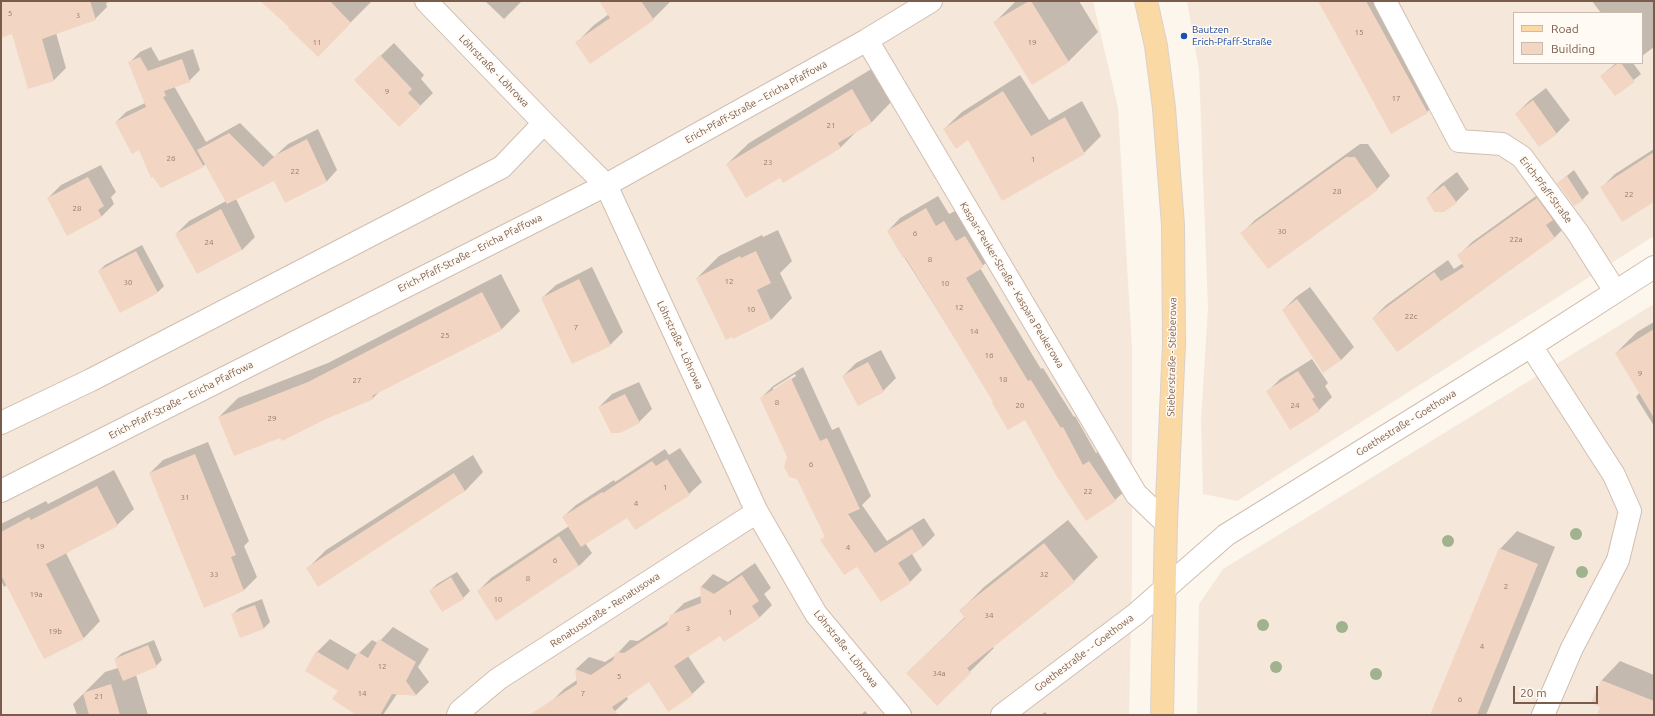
<!DOCTYPE html>
<meta charset="utf-8">
<style>
body{margin:0}
#map{position:relative;width:1655px;height:716px;overflow:hidden;background:#fdf6ec;font-family:Ubuntu,sans-serif}
canvas{display:block}
.frame{position:absolute;inset:0;border:2px solid #7a5c4d;pointer-events:none}
.legend{position:absolute;left:1513px;top:12px;width:130px;height:52px;box-sizing:border-box;background:#fffaf3;border:1px solid #cabbb1;margin:0;padding:5px 7px;list-style:none;font-size:12px;color:#7a5c4d}
.legend li{display:flex;align-items:center;gap:8px;height:20px}
.legend b{width:20px;border:1px solid #cabbb1}
.scale{position:absolute;left:1513px;top:686px;width:85px;height:18px;box-sizing:border-box;border:2px solid #7a5c4d;border-top:0;padding-left:5px;font-size:12px;line-height:14px;white-space:nowrap;color:#7a5c4d;-webkit-text-stroke:3px #fffaf3;paint-order:stroke}
</style>
<div id="map">
<canvas width="1655" height="716"></canvas>
<div class="frame"></div>
<ul class="legend">
<li><b style="height:5px;background:#fbd9a5"></b>Road</li>
<li><b style="height:11px;background:#f3d5c3"></b>Building</li>
</ul>
<div class="scale">20 m</div>
</div>
<script>
const ctx = document.querySelector('canvas').getContext('2d');
ctx.lineJoin = 'round';
function fillPath(path, color) { ctx.fillStyle = color; ctx.fill(path, 'evenodd'); }
function stroke(path, color, width, dash) { ctx.strokeStyle = color; ctx.lineWidth = width; ctx.lineCap = dash ? 'butt' : 'round'; ctx.setLineDash(dash || []); ctx.stroke(path); }
function label(font, color, halo, rows, align = 'center') {
  ctx.font = font + ' Ubuntu,sans-serif'; ctx.lineWidth = 3; ctx.setLineDash([]); ctx.textBaseline = 'middle'; ctx.strokeStyle = halo; ctx.fillStyle = color; for (const [text, x, y, turn = 0] of rows) {
    ctx.save(); ctx.translate(x, y); ctx.rotate((+turn || 0) * Math.PI / 180); ctx.textAlign = isNaN(turn) ? turn : align; if (halo) ctx.strokeText(text, 0, 0); ctx.fillText(text, 0, 0); ctx.restore();
  }
}
const residential = new Path2D(`
 M1,1H1093L1118,108L1132,349V574L1129,715H1Z
 M1187,1H1654V236L1237,501L1203,494L1201,419L1208,309L1199,70ZM1514,13H1642V63H1514Z
 M1654,304V715H1197L1199,604L1223,569Z`);
const shadow = new Path2D(`
 M1,1H112L106,3L107,7L95,19L56,33L66,68L54,80L29,87L13,33L1,37Z
 M261,1H372L318,55L290,26Z
 M485,1H522L504,19Z
 M600,1H671L653,19L590,62L576,43L594,25L609,14Z
 M1016,1H1079L1098,32L1068,62L995,22Z
 M1319,1H1386L1440,99L1427,112Z
 M1592,1H1654V47L1642,56V13H1601Z
 M394,43L424,75L421,79L433,93L420,106L369,67Z
 M151,47L159,61L193,49L200,70L189,81L174,86L206,142L240,123L274,157L288,144L318,129L337,170L327,181L285,202L274,180L236,199L255,237L242,250L176,234L189,221L226,201L206,164L203,166L140,149L116,122L126,112L145,103L130,62L140,52Z
 M1616,63H1633L1641,74L1615,95L1601,76Z
 M873,68L893,100L872,122L858,130L841,147L783,182L780,177L727,164L749,143Z
 M1020,75L1049,120L1082,101L1101,136L1084,153L969,139L944,129L962,112Z
 M1546,88L1570,120L1557,133L1539,146L1516,114L1529,101Z
 M1360,144H1368L1390,176L1377,189L1242,233L1255,220Z
 M1654,149V200L1602,187L1615,174Z
 M101,165L116,192L111,197L114,204L101,217L48,198L61,185Z
 M1574,170L1589,193L1582,200L1558,183Z
 M1457,172L1469,189L1456,202L1427,198L1440,185Z
 M1550,186L1568,224L1555,237L1398,351L1373,318L1386,305L1448,260L1454,269L1463,263L1459,255L1472,242Z
 M938,196L949,214L957,210L996,254L980,268L1041,369L1043,368L1074,417L1075,416L1096,453L1102,449L1128,488L1115,500L1025,419L968,359L888,231L900,218Z
 M778,230L792,261L780,273L792,298L771,320L697,278L719,256L762,235L763,237Z
 M142,245L164,286L158,292L99,271L105,265Z
 M592,267L623,332L610,345L542,298L556,285Z
 M501,274L520,311L501,330L381,390L373,398L281,436L219,417L238,398L328,363Z
 M1310,287L1354,347L1341,360L1323,371L1283,310L1296,297Z
 M1654,322V426L1636,397L1640,392L1616,353L1637,332Z
 M881,350L896,378L883,391L843,376L856,363Z
 M1312,359L1328,383L1325,386L1332,397L1319,410L1267,392L1280,379Z
 M803,367L832,430L839,427L871,496L862,505L887,541L924,518L935,535L923,547L912,554L922,570L910,582L857,565L822,540L826,536L788,457L761,398L773,386ZM795,374L796,376L773,391V388Z
 M639,382L652,409L639,422L599,407L612,394Z
 M208,442L249,541L244,546L257,577L244,590L150,473L163,460Z
 M680,448L702,482L689,494L636,529L628,516L585,543L592,553L579,566L478,591L491,578L569,526L563,517L576,505L614,480L615,482L665,449L669,455Z
 M473,455L483,472L465,491L307,569L326,550Z
 M114,470L134,509L117,525L66,553L100,621L84,638L7,585L4,587L1,580V524L46,501L48,504Z
 M1068,520L1098,557L1074,581L992,646L994,648L937,704L907,673L965,617L960,611L984,587Z
 M1517,531L1555,547L1486,715H1432L1500,549Z
 M755,563L771,588L764,594L772,605L759,618L720,634L688,656L705,682L692,694L649,681L626,696L628,699L611,715H559L551,702L564,689L577,680L576,669L589,657L605,662L616,655L630,640L638,641L670,620L671,616L684,603L701,596V587L713,574L728,582Z
 M457,572L470,591L463,598L430,591L437,584Z
 M262,599L270,622L264,628L241,637L232,615L239,608Z
 M393,627L429,649L418,667L429,682L416,695L397,694L383,715H358L339,691L317,652L330,639L357,655L372,640L378,643Z
 M154,640L162,660L156,666L136,675L148,715H77L73,704L105,672L118,668L115,659L122,653Z
 M1620,661L1654,675V715H1598L1602,706L1593,703L1602,680Z
 M865,711L868,715H861Z
 M1045,712L1048,715H1041Z`);
const building = new Path2D(`
 M1,1H90L96,20L42,39L54,81L28,89L12,34L1,38Z
 M260,1H330L351,23L318,57L288,28L289,27Z
 M599,1H641L654,20L590,64L575,42L610,18Z
 M1029,1H1031L1069,62L1032,85L993,22Z
 M1318,1H1366L1428,113L1391,134Z
 M380,55L412,89L408,93L421,106L399,127L354,80Z
 M140,57L148,71L182,59L190,82L164,91L166,96L163,97L204,167L161,188L153,177L151,178L139,150L132,154L115,122L146,107L128,62Z
 M1618,63H1621L1635,82L1615,96L1600,76Z
 M852,89L872,123L838,143L841,148L783,183L780,178L746,198L726,164Z
 M1003,91L1031,136L1065,117L1085,154L1002,201L968,140L956,149L943,129Z
 M1533,100L1557,134L1539,147L1515,114Z
 M229,133L263,167L276,155L307,139L327,182L285,203L274,181L227,204L197,150Z
 M1654,152V202L1622,222L1600,187Z
 M1346,157H1355L1378,190L1268,269L1240,233Z
 M1567,176L1583,201L1574,206L1557,183Z
 M88,177L104,206L98,210L102,217L67,236L47,198Z
 M1444,185L1457,203L1444,212H1434L1426,198Z
 M1537,198L1553,220L1546,225L1555,238L1397,352L1372,318L1434,272L1441,281L1464,267L1457,255Z
 M926,208L936,226L944,221L956,241L965,236L984,267L966,278L1028,381L1031,380L1061,428L1063,427L1083,465L1089,461L1116,501L1086,521L1056,475L1025,420L1008,430L992,403L993,402L935,306L905,257L903,258L887,231Z
 M221,209L242,250L197,274L175,234Z
 M136,251L158,293L120,313L98,271Z
 M756,251L771,283L757,290L771,320L733,339L732,337L726,340L696,278L740,256L741,258Z
 M579,279L611,346L572,364L541,298Z
 M482,292L502,330L372,396L374,399L326,419L282,441L280,438L234,456L218,417L308,382Z
 M1297,299L1341,360L1323,373L1282,310Z
 M1654,329V418L1615,353Z
 M868,362L884,392L858,406L842,376Z
 M1298,371L1315,397L1312,399L1320,411L1290,430L1266,391Z
 M791,378L820,441L827,438L860,509L848,514L875,553L912,529L923,547L898,563L911,583L881,602L857,567L844,575L820,540L825,537L797,479L789,477L784,467L787,457L760,398Z
 M625,394L640,423L620,433H611L598,407Z
 M195,454L236,555L231,557L244,591L204,608L149,473Z
 M667,459L690,495L635,530L627,518L581,547L562,517L602,492L603,493L652,461L656,466Z
 M454,473L465,491L318,587L306,568Z
 M97,486L118,526L46,564L84,639L44,659L1,575V532L29,517L31,520Z
 M559,536L579,566L496,621L477,591Z
 M1044,543L1075,582L967,668L971,673L937,706L906,673L965,618L959,610Z
 M1499,548L1538,564L1477,715H1430Z
 M742,575L759,601L752,606L760,618L724,642L720,636L674,666L693,695L668,712L649,682L612,707L618,715H529L577,684L575,669L591,675L613,660L616,652L624,653L667,625L670,615L701,603L700,586L714,594Z
 M451,577L464,599L442,612L429,591Z
 M255,605L264,629L240,638L231,614Z
 M379,639L416,662L406,681L417,696L392,694L380,715H356L332,699L338,691L305,671L316,651L348,670L358,652L368,658Z
 M148,645L157,667L123,681L114,659Z
 M1601,680L1654,701V715H1597L1600,707L1591,703Z
 M111,684L120,715H89L83,693Z`);
const street = new Path2D(`
 M426,1L544,123L606,185L757,512L816,614L900,715
 M1385,1L1459,141L1502,144L1522,157L1578,233L1615,291
 M867,40L1136,494L1166,523
 M1531,346L1614,475L1630,511L1618,560L1572,648L1543,715
 M1,423L91,380L502,167L544,123
 M1,491L606,185L867,40L931,1
 M458,715L460,711L498,679L757,512
 M1002,715L1136,614L1226,535L1531,346L1654,267`);
const primary = new Path2D(`
 M1146,1L1156,46L1164,108L1173,225L1174,344L1166,523L1162,715`);
const trees = [
 [1576,534],
 [1448,541],
 [1582,572],
 [1263,625],
 [1342,627],
 [1276,667],
 [1376,674]
];
const markers = [
 [1184,36,4,"#1a4fb4"]
];
const numberNames = [
 ["5",10,13],
 ["3",78,15],
 ["15",1359,32],
 ["11",317,42],
 ["19",1032,42],
 ["9",387,91],
 ["17",1396,98],
 ["21",831,125],
 ["26",171,158],
 ["1",1033,159],
 ["23",768,162],
 ["22",295,171],
 ["28",1337,191],
 ["22",1629,194],
 ["28",77,208],
 ["30",1282,231],
 ["6",915,233],
 ["22a",1516,239],
 ["24",209,242],
 ["8",930,259],
 ["12",729,281],
 ["30",128,282],
 ["10",945,283],
 ["12",959,307],
 ["10",751,309],
 ["22c",1411,316],
 ["7",576,327],
 ["14",974,331],
 ["25",445,335],
 ["16",989,355],
 ["9",1640,373],
 ["18",1003,379],
 ["27",357,380],
 ["8",777,402],
 ["20",1020,405],
 ["24",1295,405],
 ["29",272,418],
 ["6",811,464],
 ["1",665,487],
 ["22",1088,491],
 ["31",185,497],
 ["4",636,503],
 ["19",40,546],
 ["4",848,547],
 ["6",555,560],
 ["33",214,574],
 ["32",1044,574],
 ["8",528,578],
 ["2",1506,586],
 ["19a",36,594],
 ["10",498,599],
 ["1",730,612],
 ["34",989,615],
 ["3",688,628],
 ["19b",55,631],
 ["4",1482,646],
 ["12",382,666],
 ["34a",939,673],
 ["5",619,676],
 ["14",362,693],
 ["7",583,693],
 ["21",99,696],
 ["6",1460,699]
];
const transitNames = [
 ["Bautzen",1192,30],
 ["Erich-Pfaff-Straße",1192,42]
];
const streetNames = [
 ["Löhrstraße - Löhrowa",494,71,46],
 ["Erich-Pfaff-Straße – Ericha Pfaffowa",756,102,-29],
 ["Erich-Pfaff-Straße",1546,190,53],
 ["Erich-Pfaff-Straße – Ericha Pfaffowa",470,253,-27],
 ["Kaspar-Peuker-Straße - Kaspara Peukerowa",1012,285,59],
 ["Löhrstraße - Löhrowa",680,345,65],
 ["Stieberstraße - Stieberowa",1172,357,-89],
 ["Erich-Pfaff-Straße – Ericha Pfaffowa",181,400,-27],
 ["Goethestraße - Goethowa",1406,423,-32],
 ["Renatusstraße - Renatusowa",605,610,-33],
 ["Löhrstraße - Löhrowa",846,649,51],
 ["Goethestraße - - Goethowa",1084,653,-37]
];
fillPath(residential, '#f5e8da');
fillPath(shadow, '#0003');
fillPath(building, '#f3d5c3');
stroke(street, '#d1beb0', 24);
stroke(primary, '#dad1cd', 24);
stroke(street, '#fff', 22);
stroke(primary, '#fbd9a5', 22);
ctx.fillStyle = '#a0b28e';
for (const [x, y] of trees) { ctx.beginPath(); ctx.arc(x, y, 6, 0, 2 * Math.PI); ctx.fill(); }
for (const [x, y, r, color] of markers) { const dot = new Path2D(); dot.arc(x, y, r, 0, 2 * Math.PI); ctx.fillStyle = color; ctx.fill(dot); stroke(dot, '#fffaf3', 1.5); }
label('8px', '#987a6a', null, numberNames);
label('10px', '#164399', '#fffaf3', transitNames, 'left');
label('10px', '#7a5c4d', '#fffaf3', streetNames);
</script>
